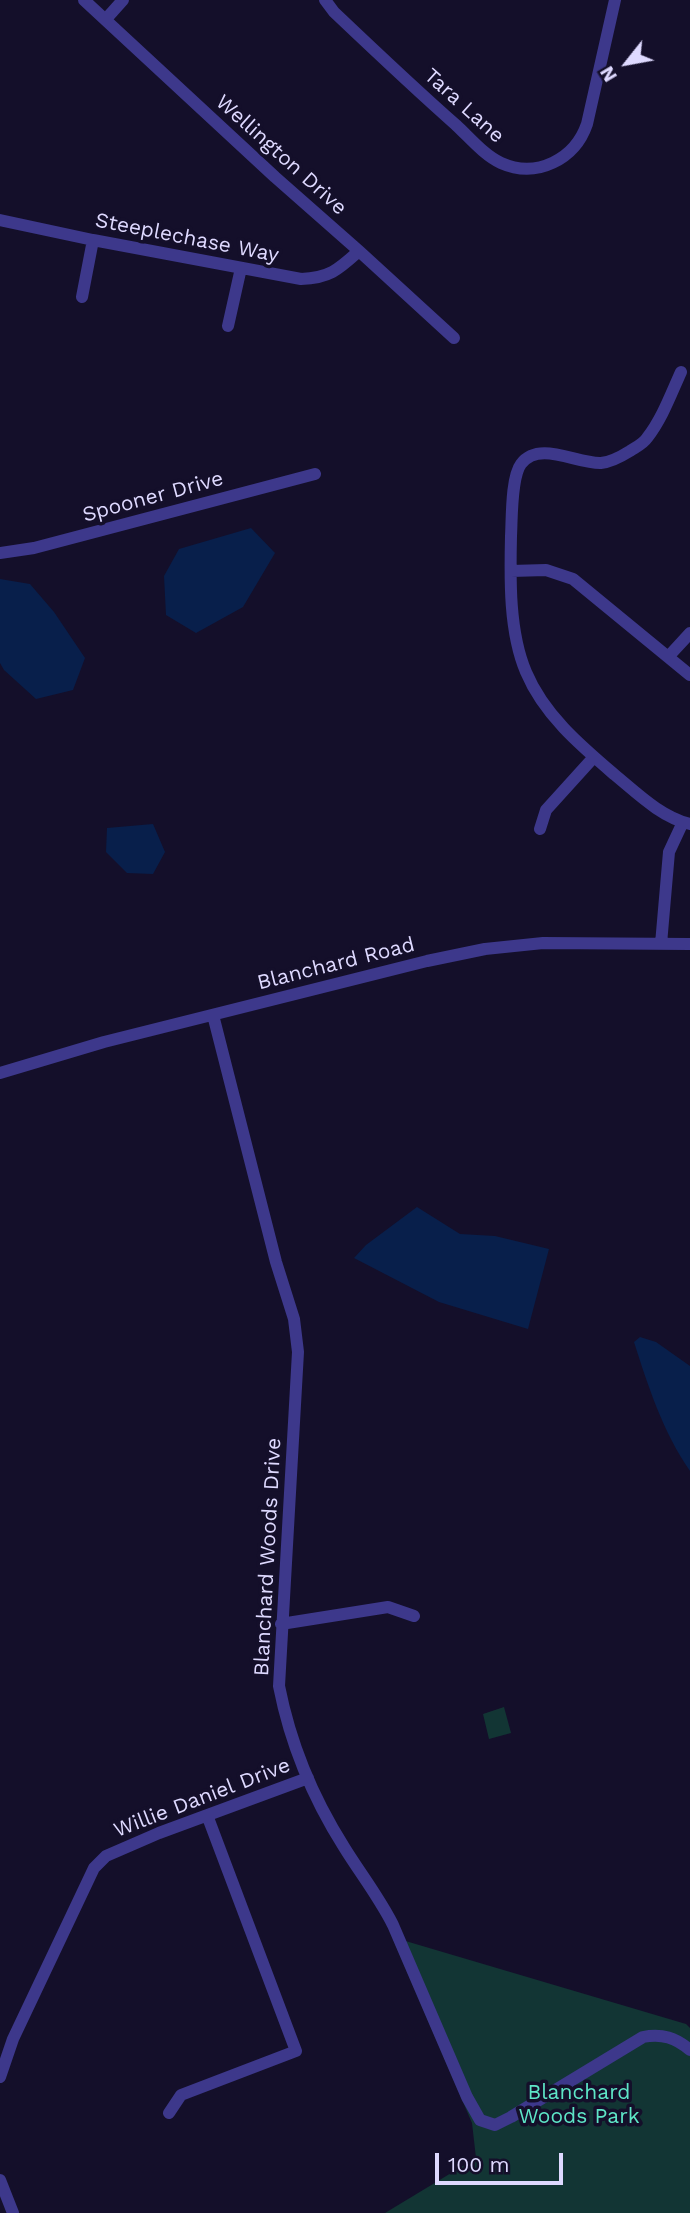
<!DOCTYPE html>
<style>
body{margin:0}
#map{position:relative;width:690px;height:2213px;overflow:hidden;background:#140f2a;font-family:"Work Sans",sans-serif}
canvas{display:block}
.north{position:absolute;left:592px;top:28px;width:70px;height:70px;-webkit-text-stroke:5px #140f2a;paint-order:stroke;rotate:239deg;font-size:19px;font-weight:700;line-height:28px;text-align:center;color:#ded9ff}
.north::after{content:'';display:block;margin:auto;width:24px;height:32px;background:#ded9ff;clip-path:polygon(50% 0,100% 100%,50% 72%,0 100%)}
.scale{position:absolute;left:435px;top:2153px;width:128px;height:32px;box-sizing:border-box;border:4px solid #ded9ff;border-top:0;padding-left:9px;font-size:21px;line-height:24px;white-space:nowrap;color:#ded9ff;-webkit-text-stroke:5px #140f2a;paint-order:stroke}
</style>
<div id="map">
<canvas width="690" height="2213"></canvas>
<div class="north">N</div>
<div class="scale">100 m</div>
</div>
<script>
const ctx = document.querySelector('canvas').getContext('2d');
ctx.lineJoin = 'round';
function fillPath(path, color) { ctx.fillStyle = color; ctx.fill(path, 'evenodd'); }
function stroke(path, color, width, dash) { ctx.strokeStyle = color; ctx.lineWidth = width; ctx.lineCap = dash ? 'butt' : 'round'; ctx.setLineDash(dash || []); ctx.stroke(path); }
function label(font, color, halo, rows, align = 'center') {
  ctx.font = font + ' "Work Sans",sans-serif'; ctx.lineWidth = 7; ctx.setLineDash([]); ctx.textBaseline = 'middle'; ctx.strokeStyle = halo; ctx.fillStyle = color; for (const [text, x, y, turn = 0] of rows) {
    ctx.save(); ctx.translate(x, y); ctx.rotate((+turn || 0) * Math.PI / 180); ctx.textAlign = isNaN(turn) ? turn : align; if (halo) ctx.strokeText(text, 0, 0); ctx.fillText(text, 0, 0); ctx.restore();
  }
}
const green = new Path2D(`
 M504,1707L511,1733L489,1739L483,1714Z
 M392,1937L686,2024L690,2028V2213H385L476,2158L472,2123Z`);
const water = new Path2D(`
 M251,528L275,553L243,607L196,633L166,615L164,576L179,549Z
 M0,579L30,584L54,612L85,658L73,690L36,699L4,670L0,663Z
 M153,824L165,852L153,874L127,873L106,852L107,828Z
 M417,1207L460,1234L495,1236L549,1249L528,1329L439,1302L354,1258L366,1245Z
 M640,1337L656,1342L690,1366V1471C663,1432 648,1386 634,1342Z`);
const minor = new Path2D(`
 M84,0L275,177L359,251L454,338
 M325,0L334,12C374,50 414,88 456,125C470,138 484,155 501,163C537,179 575,159 587,124L615,0
 M106,19L123,0
 M0,220L93,240L301,279C330,278 339,269 359,251
 M82,297L93,240
 M228,326L241,268
 M681,372C671,394 662,419 647,438C643,444 636,447 630,451C622,456 612,462 601,463C577,464 539,440 521,464C511,477 512,519 511,536C510,579 509,632 526,672C544,715 581,746 615,775C638,794 661,817 690,824
 M0,553L34,548L315,474
 M511,571L546,570L573,579L690,675
 M668,657L690,633
 M540,829L546,810L594,757
 M661,944L669,852L683,822
 M213,1015L276,1262L294,1319L298,1352L279,1686C290,1742 313,1798 344,1847C360,1873 379,1897 393,1925L467,2097L480,2120L495,2125L511,2117L643,2037C662,2033 676,2038 690,2050
 M0,1073L104,1042L427,961L485,949L543,943L690,944
 M281,1624L388,1607L414,1616
 M0,2077L13,2039L94,1868L106,1856L159,1833L308,1778
 M169,2113L181,2095L296,2051L207,1815
 M0,2180L13,2213`);
const streetNames = [
 ["Tara Lane",464,106,42],
 ["Wellington Drive",281,155,42],
 ["Steeplechase Way",187,238,11],
 ["Spooner Drive",153,497,-15],
 ["Blanchard Road",336,964,-14],
 ["Blanchard Woods Drive",268,1557,-87],
 ["Willie Daniel Drive",202,1798,-21]
];
const parkNames = [
 ["Blanchard",579,2093],
 ["Woods Park",579,2117]
];
fillPath(green, '#123534');
fillPath(water, '#081f4b');
stroke(minor, '#3d388b', 12);
label('21px', '#ded9ff', '#140f2a', streetNames);
label('21px', '#5ee6c7', '#140f2a', parkNames);
</script>
